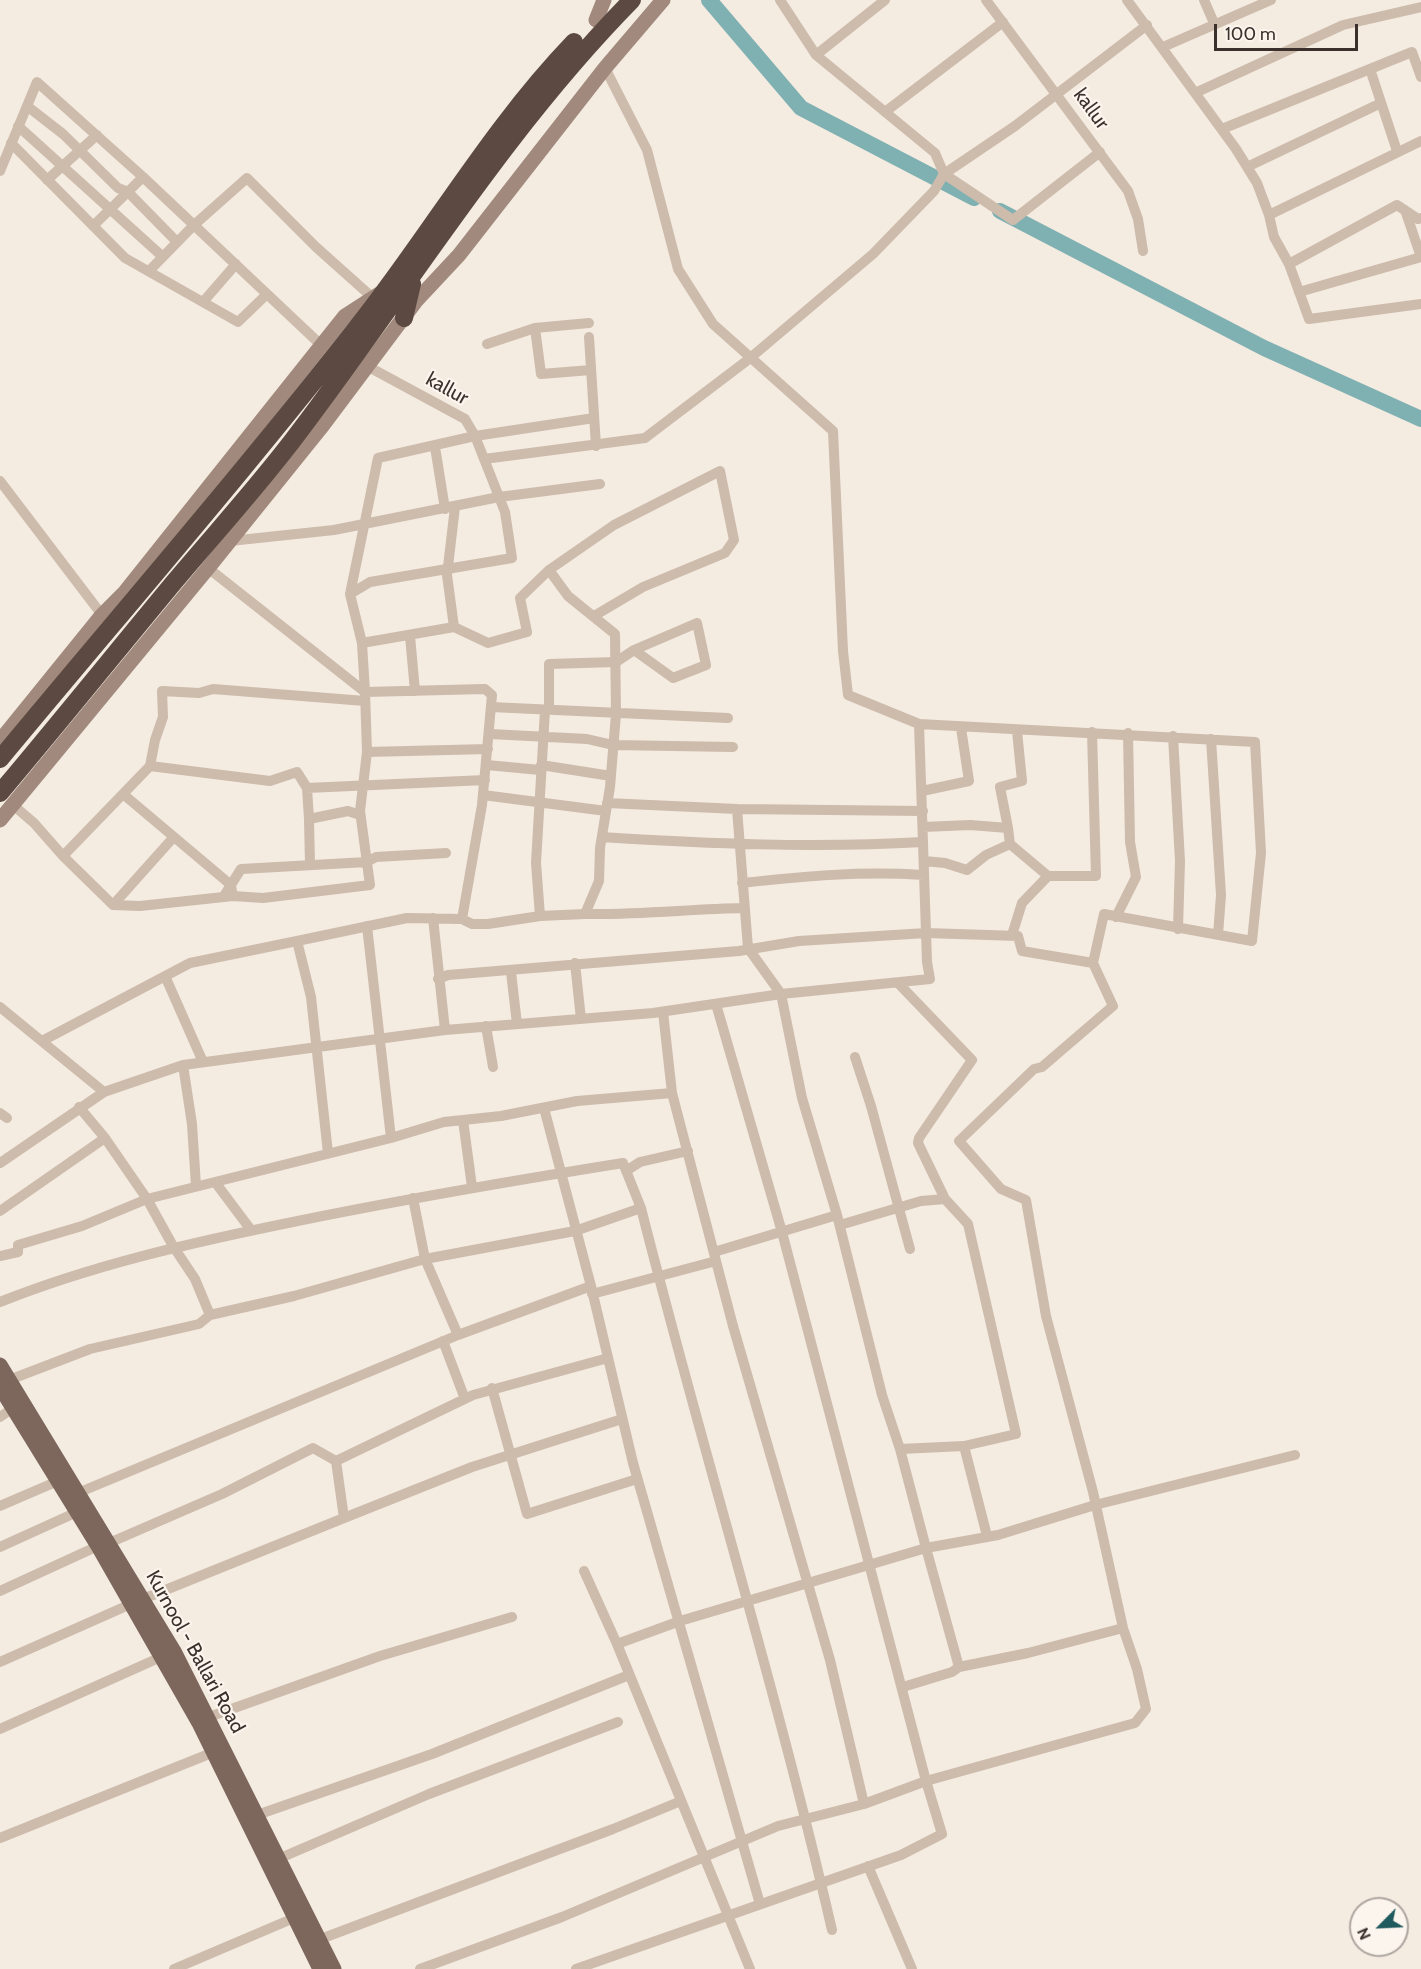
<!DOCTYPE html>
<style>
body{margin:0}
#map{position:relative;width:1421px;height:1969px;overflow:hidden;background:#f4ebe1;font-family:Cabin,sans-serif}
canvas{display:block}
.north{position:absolute;left:1349px;top:1897px;width:60px;height:60px;box-sizing:border-box;background:#fbf5ee;border:2px solid #aea6a0;border-radius:50%;rotate:246deg;font-size:16px;font-weight:700;line-height:24px;text-align:center;color:#3b302b}
.north::after{content:'';display:block;margin:auto;width:21px;height:27px;background:#1f5a5e;clip-path:polygon(50% 0,100% 100%,50% 72%,0 100%)}
.scale{position:absolute;left:1214px;top:24px;width:144px;height:27px;box-sizing:border-box;border:3px solid #3b302b;border-top:0;padding-left:8px;font-size:18px;line-height:21px;white-space:nowrap;color:#3b302b;-webkit-text-stroke:4px #fbf5ee;paint-order:stroke}
</style>
<div id="map">
<canvas width="1421" height="1969"></canvas>
<div class="north">N</div>
<div class="scale">100 m</div>
</div>
<script>
const ctx = document.querySelector('canvas').getContext('2d');
ctx.lineJoin = 'round';
function stroke(path, color, width, dash) { ctx.strokeStyle = color; ctx.lineWidth = width; ctx.lineCap = dash ? 'butt' : 'round'; ctx.setLineDash(dash || []); ctx.stroke(path); }
function label(font, color, halo, rows, align = 'center') {
  ctx.font = font + ' Cabin,sans-serif'; ctx.lineWidth = 4.5; ctx.setLineDash([]); ctx.textBaseline = 'middle'; ctx.strokeStyle = halo; ctx.fillStyle = color; for (const [text, x, y, turn = 0] of rows) {
    ctx.save(); ctx.translate(x, y); ctx.rotate((+turn || 0) * Math.PI / 180); ctx.textAlign = isNaN(turn) ? turn : align; if (halo) ctx.strokeText(text, 0, 0); ctx.fillText(text, 0, 0); ctx.restore();
  }
}
const river = new Path2D(`
 M709,0L801,108L974,198
 M1000,211L1264,348L1421,419`);
const street = new Path2D(`
 M780,0L816,55L935,153L944,174L1013,220L1100,152
 M986,0L1128,191L1138,219L1143,251
 M1127,0L1236,149L1257,183L1269,215L1274,237L1289,264
 M1204,0L1214,23
 M1163,47L1271,0
 M816,55L885,0
 M1370,69L1412,52L1421,77
 M1195,93L1343,25L1421,7
 M27,106L63,134L118,188L128,192L177,242
 M885,112L1003,22
 M18,126L163,257
 M1222,129L1370,69L1397,151
 M11,143L125,258L238,322L267,294
 M1247,167L1379,104
 M0,171L37,82L143,177L321,345
 M47,180L97,135
 M1269,215L1421,141
 M1421,218L1418,219L1397,205L1289,264L1309,319L1421,304
 M93,226L143,177
 M149,271L194,225L247,178L316,247L373,298
 M1299,292L1421,257L1405,210
 M203,302L236,264
 M535,328L541,374L591,370
 M589,337L596,446
 M487,344L535,328L589,323
 M435,447L445,509
 M484,459L645,438L749,359L873,254L934,191L944,174L1015,126L1147,25
 M0,481L102,615
 M455,507L447,575L454,627L488,643L527,632L520,598L549,570
 M230,541L334,530L499,497L600,484
 M208,568L365,692L362,643L454,627
 M350,594L378,458L475,436L594,418
 M410,636L415,691
 M362,643L350,594L370,582L512,558L505,512L475,436L465,419L367,366
 M491,707L728,718
 M549,710V664L616,662L634,650L673,678L706,665L697,623L634,650
 M490,734L587,739L613,745L733,747
 M1173,736L1180,861L1178,929
 M1211,739L1221,895L1218,935
 M367,752L365,692L485,689L492,695L482,805L462,919
 M487,765L540,770
 M541,765L611,776
 M150,766L270,781L297,772L307,788
 M922,791L969,781L961,728
 M123,794L231,885L232,892
 M483,795L606,811
 M607,803L737,809L923,811
 M13,805L34,823L63,856L150,766L155,740L163,717L162,691L199,693L213,689L365,701
 M309,819L307,788L485,780
 M923,827L970,825L1008,828L1010,844
 M1008,828L1000,787L1022,781L1017,731
 M602,837C710,844 815,848 923,842
 M63,856L113,905L140,906L233,896L263,898L370,885L360,811L367,752L488,749
 M924,861L945,863L967,870L986,855L1010,844L1048,876
 M310,865L309,819L348,811L360,815
 M742,883C806,876 859,871 924,875
 M224,896L241,869L367,862L376,857L446,853
 M113,905L172,839
 M585,914C638,915 691,909 744,908
 M540,916L536,863L545,710
 M1116,917L1136,877L1130,842L1128,733
 M433,918L445,1030
 M367,926L391,1138
 M1012,935L1022,903L1048,876H1096L1092,732
 M297,941L407,918L462,919L472,924H488L540,916L585,914L599,881L600,848L610,787L616,714L615,634L568,596L549,570L614,525L720,471L734,540L725,553L643,587L594,616
 M575,963L581,1019
 M511,972L517,1024
 M165,976L203,1062
 M438,979L448,975L739,951L799,941L926,933L1018,936L1022,951L1093,963L1104,914L1252,941L1261,853L1255,742L919,724
 M899,984L972,1060L919,1138L918,1143L945,1199L968,1224L1016,1434L964,1446L900,1449
 M716,1004L782,1232L926,1781L1135,1723L1146,1709L1137,1669L1123,1628L1093,1492L1046,1316L1026,1200L1001,1189L959,1141L1034,1069L1042,1067L1113,1006L1093,963
 M0,1007L104,1092
 M663,1012L672,1093
 M486,1026L493,1067
 M42,1041L190,963L297,941L311,997L328,1153
 M855,1057L871,1106L910,1249
 M183,1065L192,1124L196,1186
 M79,1107L105,1138
 M544,1108L591,1286L633,1463L760,1904
 M0,1113L7,1118
 M463,1120L472,1187
 M0,1163L104,1092L183,1065L445,1030L653,1013L781,994L930,979L927,962L919,724L848,695L843,651L833,431L713,324L678,269L647,150L605,68
 M626,1171L640,1162L688,1151
 M215,1182L251,1230
 M413,1198L425,1259L458,1335
 M0,1211L105,1138L147,1199L173,1246L195,1279L210,1315
 M840,1225L921,1201L945,1199
 M714,1252L837,1215
 M0,1256L18,1252V1245L82,1226L147,1199L391,1138L444,1122L501,1116L577,1101L672,1093L733,1326L830,1660L864,1804L778,1826L562,1917L420,1969
 M592,1294L716,1261
 M0,1302C93,1265 190,1243 288,1223C399,1200 511,1181 623,1163L641,1208
 M443,1341L465,1399
 M9,1380L90,1349L199,1324L210,1315L294,1296L425,1259L575,1231L641,1208C702,1449 776,1688 832,1930
 M492,1388L527,1514L637,1479
 M0,1417L13,1408
 M964,1446L987,1536
 M80,1492L458,1335L591,1286
 M0,1506L58,1481
 M344,1518L472,1467L622,1419
 M109,1543L222,1494L313,1448L336,1461
 M0,1547L77,1512
 M584,1571L617,1644L750,1969
 M0,1591L98,1546
 M143,1599L344,1518L336,1461L473,1395L608,1358
 M617,1644L680,1621L926,1548L900,1449L882,1395L837,1215L802,1098L781,994L748,948L737,809
 M0,1662L131,1604
 M959,1667L926,1548L998,1535L1095,1505L1295,1455
 M903,1687L952,1672L959,1667L1028,1653L1123,1628
 M209,1717L380,1656L512,1617
 M0,1729L161,1657
 M257,1815L432,1754L629,1675
 M0,1838L214,1752
 M278,1859L429,1794L618,1722
 M868,1866L912,1969
 M318,1940L613,1829L681,1801
 M174,1969L294,1918
 M576,1969L901,1855L942,1834L926,1781L864,1804`);
const secondary = new Path2D(`
 M596,20L604,0
 M0,741L102,615L125,592L345,316L379,294
 M0,820L208,568L323,425L416,301L459,255L605,68L663,0`);
const primary = new Path2D(`
 M0,1365L175,1653L334,1969
 M0,1387L98,1546L199,1723L320,1969`);
const highway = new Path2D(`
 M404,318L412,284
 M0,759C122,612 247,468 365,317C435,227 494,125 574,42
 M0,793C59,723 117,651 175,581C217,531 261,483 299,432C409,287 504,130 632,0`);
const streetNames = [
 ["kallur",1091,109,54],
 ["kallur",447,389,29],
 ["Kurnool - Ballari Road",195,1652,61]
];
stroke(river, '#7fb0b2', 16);
stroke(street, '#cdbbac', 10);
stroke(secondary, '#a18a7d', 15);
stroke(primary, '#7d675c', 15);
stroke(highway, '#5c4a42', 18);
label('20px', '#3b302b', '#fbf5ee', streetNames);
</script>
